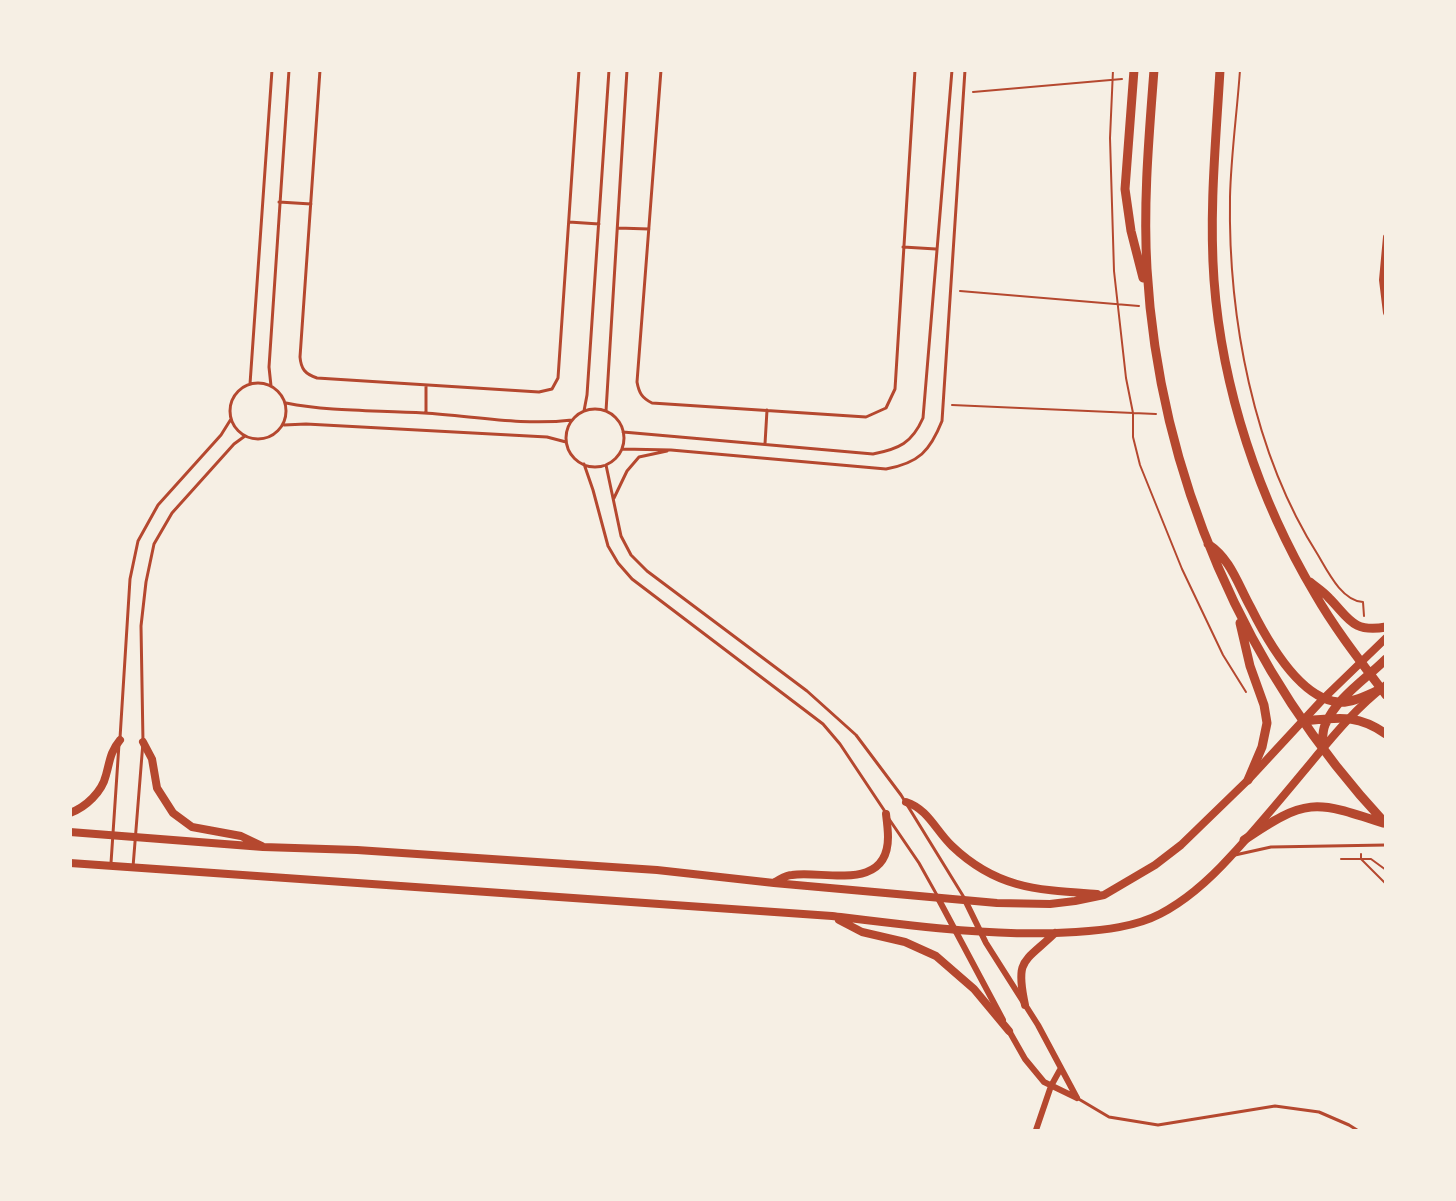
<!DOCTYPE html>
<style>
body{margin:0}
#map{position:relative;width:1456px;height:1201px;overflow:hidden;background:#f6efe4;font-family:Jost,sans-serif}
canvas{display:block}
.frame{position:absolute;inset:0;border:72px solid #f6efe4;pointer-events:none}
</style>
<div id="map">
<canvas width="1456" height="1201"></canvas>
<div class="frame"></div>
</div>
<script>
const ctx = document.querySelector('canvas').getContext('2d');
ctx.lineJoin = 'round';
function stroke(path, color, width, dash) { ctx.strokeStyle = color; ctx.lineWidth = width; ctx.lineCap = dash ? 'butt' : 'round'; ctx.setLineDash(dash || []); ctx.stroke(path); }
const path = new Path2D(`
 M1113,70L1110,138L1114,271L1126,378L1133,413V437L1140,465L1182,569L1223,655L1246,692
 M1240,70C1237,113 1231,155 1230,197C1228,317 1253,453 1318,555C1328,572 1342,601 1363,602L1364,616
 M973,92L1122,79
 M960,291L1139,306
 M952,405L1156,414
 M1361,854V859L1386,884
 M1341,859H1371L1386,870`);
const service = new Path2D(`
 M320,70L300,357C301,369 305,374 317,378L539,392L552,389L558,378L579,70
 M661,70L637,382C639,393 642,398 652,403L866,417L886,408L895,389L915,70
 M279,202L311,204
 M569,222L599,224
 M618,228L649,229
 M903,247L936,249
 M230 411a28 28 0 1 1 56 0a28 28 0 1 1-56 0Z
 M250,384L272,70
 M271,386L269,367L289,70
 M286,403C331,412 378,410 424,413C473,416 523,426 572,420
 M566 438a29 29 0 1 1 58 0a29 29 0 1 1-58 0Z
 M584,411L587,395L609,70
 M606,411L627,70
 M426,413V385
 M284,425L306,424L547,437L566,442
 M623,432L873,454C899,449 912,443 923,418L952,70
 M765,444L767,410
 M622,449L671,450L886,469C919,463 930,451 942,421L965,70
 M584,464L593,490L608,546L618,563L632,579L823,724L840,744L886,813
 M606,465L621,536L631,555L647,571L807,691L856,735L901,795L965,899
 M614,498L627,471L639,457L667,451
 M120,738L130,579L138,541L158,505L221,435L231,419
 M889,819L919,863L938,897
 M1235,855L1271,847L1386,845
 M111,863L119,744
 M133,867L143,742L141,626L146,582L154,544L172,513L234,444L245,436
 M1077,1098L1109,1117L1158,1125L1275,1106L1319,1112L1349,1125L1357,1130`);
const minor = new Path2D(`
 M1386,237L1382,280L1386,313
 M938,898L1003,1020
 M965,900L986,943L1038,1025L1077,1098
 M1008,1029L1025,1059L1044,1082L1077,1098
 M1036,1130L1051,1086L1061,1068`);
const tertiary = new Path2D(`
 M143,742L152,759L157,788L173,813L192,827L241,836L262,846
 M906,802C928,809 936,831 952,846C997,889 1038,890 1097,894
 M70,813C86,807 102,792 106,775C110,761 110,752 120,740
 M70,832L263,847L357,850L657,870L774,883L997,903L1050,904L1075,901L1104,895L1155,865L1181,845L1248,780L1323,699L1386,638
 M70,863L832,916C913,926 995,937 1076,932C1104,930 1135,927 1160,914C1187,900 1210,879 1230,857C1256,829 1280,800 1304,771C1329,741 1354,709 1386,685
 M775,882C781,879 786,875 792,875C823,870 888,893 888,837C888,830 887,822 886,814
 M839,920L862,932L905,942L936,956L974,989L1009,1031
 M1025,1005C1015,958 1024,963 1055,933`);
const secondary = new Path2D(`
 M1134,70L1125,189L1131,231L1143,278
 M1154,70C1149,136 1143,203 1147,269C1159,475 1245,673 1386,824
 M1220,70C1216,140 1209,210 1214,280C1222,389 1259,500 1315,594C1335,629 1361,662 1386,695
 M1208,544C1231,559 1238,585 1251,608C1267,640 1299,698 1338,702C1351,704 1369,694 1381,689
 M1310,582C1316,587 1324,592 1329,598C1349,618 1352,633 1386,627
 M1240,623L1250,666L1264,705L1267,723L1262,747L1248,780
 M1303,721C1336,718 1357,713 1386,734
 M1322,748C1323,740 1322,732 1325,725C1336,698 1366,679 1386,659
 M1244,840C1306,798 1314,800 1383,823`);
stroke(path, '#b5482f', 2);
stroke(service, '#b5482f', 3);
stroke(minor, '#b5482f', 6);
stroke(tertiary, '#b5482f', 8);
stroke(secondary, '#b5482f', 9);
</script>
